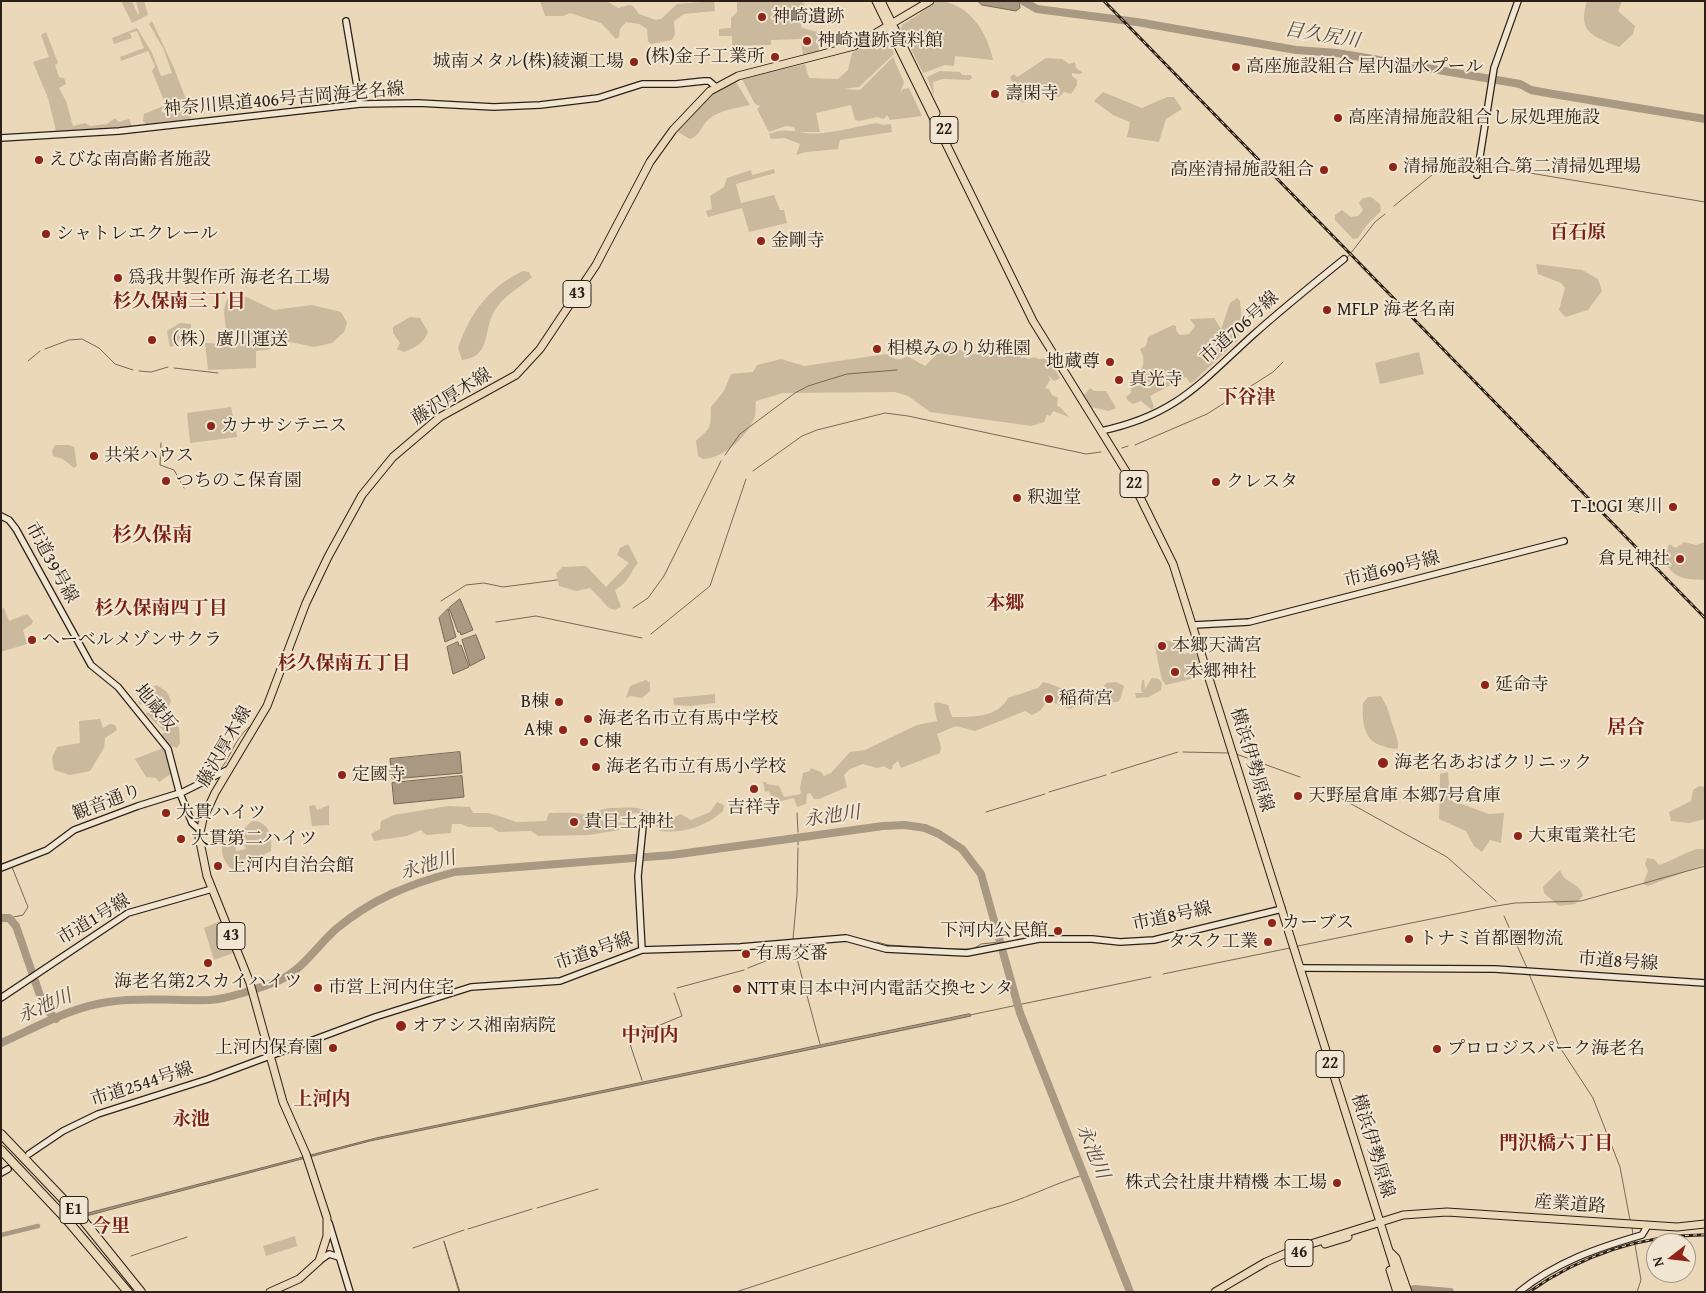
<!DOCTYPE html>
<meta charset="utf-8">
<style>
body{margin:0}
#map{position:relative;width:1706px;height:1293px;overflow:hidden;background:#ead8b8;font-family:"Gentium Book Plus",serif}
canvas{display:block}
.frame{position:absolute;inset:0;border:2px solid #2c1f18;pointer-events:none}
.north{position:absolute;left:1646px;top:1233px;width:50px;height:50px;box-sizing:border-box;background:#f1e6d1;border:1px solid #a29687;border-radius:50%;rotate:254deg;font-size:14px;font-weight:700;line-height:20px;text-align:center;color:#2c1f18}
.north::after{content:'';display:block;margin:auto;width:18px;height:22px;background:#8f2418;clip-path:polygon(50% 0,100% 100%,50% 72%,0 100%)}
</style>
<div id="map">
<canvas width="1706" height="1293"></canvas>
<div class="frame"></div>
<div class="north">N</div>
</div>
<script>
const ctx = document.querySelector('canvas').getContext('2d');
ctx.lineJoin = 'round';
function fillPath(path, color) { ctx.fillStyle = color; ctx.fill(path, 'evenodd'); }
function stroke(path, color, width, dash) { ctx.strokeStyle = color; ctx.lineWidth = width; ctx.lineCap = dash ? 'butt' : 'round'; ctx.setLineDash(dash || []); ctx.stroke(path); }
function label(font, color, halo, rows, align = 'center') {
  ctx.font = font + ' "Gentium Book Plus","Noto Serif JP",serif'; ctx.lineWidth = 4; ctx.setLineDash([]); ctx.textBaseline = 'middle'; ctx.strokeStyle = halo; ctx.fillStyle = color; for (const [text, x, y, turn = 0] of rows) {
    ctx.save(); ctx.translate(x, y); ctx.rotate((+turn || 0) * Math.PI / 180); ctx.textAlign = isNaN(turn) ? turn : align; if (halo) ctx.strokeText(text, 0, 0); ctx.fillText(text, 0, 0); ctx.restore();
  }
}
const green = new Path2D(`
 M121,1H132L138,15L139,13L136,1H144L148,15L132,23Z
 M540,1H607L618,8L629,5L633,6L639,14L656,20L661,19L677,4L714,1L715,11L684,14L674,21L675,34L672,40L651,44L648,41L647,29L639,24L626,22L620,29L619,37L616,39L601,23L570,13L563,16H545Z
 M737,1H801L805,5L801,25L802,28L818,32L819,53L803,57L801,39L771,40V45L732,46V36H719V29L731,28V18L737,12Z
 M935,1C968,1 987,31 993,60L955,56L954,66L945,65L923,73L901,29L902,25L919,14Z
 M1587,1H1622L1618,11L1635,26L1633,34L1619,47C1593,36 1577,33 1587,1Z
 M152,21L174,68L192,115L190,119L146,124L143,121L144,114L166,105L152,71L155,66L148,51L121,61L120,57L144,48L137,31L130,33L132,38L114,44L112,38L137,28L152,53L161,76L172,73L163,48L149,24Z
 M46,32L58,63L55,65L59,77L64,78L66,84L59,88L66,101L73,126L85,123L90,126L107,124L115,118L119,122L129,119L132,126L56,131L48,98L33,62L49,57L41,35Z
 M883,36L889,42L894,54L859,87L843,89L860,90L893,57L904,82L900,94L903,89L909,88L922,116L890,120L887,115L884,119L877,117L859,121L855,120L851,105L816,113L820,132H796L794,127L786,126L769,132L757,109L760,106L755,104L742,79L805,64L809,78L838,79L848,70L852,53L872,39Z
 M1046,58L1062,59L1069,64L1075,62L1076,68L1083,73L1079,74L1072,73V76L1077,80V85L1071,94L1064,92L1059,97C1045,94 1036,93 1024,103L1021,102L1010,77L1014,74L1017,77L1019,76Z
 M940,71L960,72L962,75H971L972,78L969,80L943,79L933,82L934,96L927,77Z
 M736,82L750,105C737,108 719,110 709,119C701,125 701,135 690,139L678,132L712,95Z
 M1103,92L1142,108L1167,97H1174L1182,109L1166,119L1159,142L1127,137L1130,122L1113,115L1094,101Z
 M877,123L883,125L891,124L892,132L840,140L838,149L806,152L796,155L800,144L785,138L771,139L769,134C790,125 801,136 823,133C841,131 859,126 877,123Z
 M774,169L775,173L736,184L741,203L774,195L780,210H784L787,223L749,232L742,208L708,217L706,211L712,209L710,196L724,187L727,178L751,170L752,175Z
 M1371,197L1380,204L1381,211L1367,225L1358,238L1353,239L1335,220V215L1342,210L1351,217L1358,216L1363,210L1359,203L1363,198Z
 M1536,264L1582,270L1598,279L1602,291L1588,310L1565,317L1559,310L1565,288L1561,283L1538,274Z
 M523,271L529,272L532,277C521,287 506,294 497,307C481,328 494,356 462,360L458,348C470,313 489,287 523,271Z
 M230,295H242L274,310L312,305L341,312L347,323L344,332L332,343L314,347L290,342L269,343L271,349L256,351V368L208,370L205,343L228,344L251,342L226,328C224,315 222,306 230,295Z
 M1237,298L1240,301L1242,322L1237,341L1194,381L1190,383L1186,377L1150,396L1154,407L1152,410L1141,401L1133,404L1127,400L1126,397L1131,393C1131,380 1146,371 1143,357C1143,354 1141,352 1140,349L1146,346L1148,337L1173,325L1176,326V330L1180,335L1189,334L1195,326L1190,319L1214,318L1221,329L1230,303Z
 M410,317L420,318L428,332C423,344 416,347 404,352L397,349L400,343L393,333V327Z
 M180,323L191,324V332L177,345L170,347L167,331Z
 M955,346C978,365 989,342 1014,357L1017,349H1020L1021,359L1024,357L1028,359L1034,357L1039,359L1048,358L1060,378L1054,381L1048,375L1050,380L1045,388L1049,389L1052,395L1058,398L1057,406L1060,407L1069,417L1053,411L1050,416L1047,415L1044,422L1032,426L930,412L908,396L895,392L783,393L756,401C755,406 756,412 755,416C747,437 725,458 703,459L698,456L696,441C713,425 710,429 711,407L724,391L731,374L753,372L757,365L781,359L804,366L886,354C894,359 899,362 907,356L925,366L940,351Z
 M1419,352L1424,374L1380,384L1375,363Z
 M1090,388L1094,391H1106L1116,408L1109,411L1091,407L1084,395Z
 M231,407L237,437L190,443L187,413Z
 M55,445H69L74,447L77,466L74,468L63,459L53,456L52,451Z
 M1684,542L1696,545L1705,542V580C1684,579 1677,580 1664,562L1669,544L1676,548Z
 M628,544L638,563C628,575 630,581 615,590L621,607L615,610L609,608L590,588L576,591L559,586L556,574L562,567L586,566L606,587L629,563L617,555L620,548Z
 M4,608L9,621L27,614L33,621L32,624L23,630L27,644L1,652V609Z
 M1162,640C1175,641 1178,643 1184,654L1195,651L1200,666L1195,667V678L1166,685L1162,680L1155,647L1156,643Z
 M1152,678L1159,679L1162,683L1161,690L1149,697L1136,698L1135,693H1144L1141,691L1142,680H1144L1145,689Z
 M646,680L650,683V691L642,698L631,696L626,698L630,686Z
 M1043,682C1054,684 1059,689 1071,691L1074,695H1092L1094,689L1103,688L1106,683L1116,682L1124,686L1120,700L1117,702L1087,703L1069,709L1048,700L1040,711L1032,715L1025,711L975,731L956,726L937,734L941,747L940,753L901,768L898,761L892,766L893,768L890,770L884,766L877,768L863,764L850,769L844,775L847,787L819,799H814L810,793L807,794L806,804L797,807L794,798L773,803L769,791L765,792L763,782H766L767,784L779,786L784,797L801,794L800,788L803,773L810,771L811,768L821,772L824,776L831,773L850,752L865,750L917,725L937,721L934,704L937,702L948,705L952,717C972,717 997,718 1008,698L1038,688Z
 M157,685L167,692L171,701L167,713L179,728L180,743L177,748L166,744L160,736L165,732L146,714L150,710L145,705L139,704L137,693Z
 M715,694V703L690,706L674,705L673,698Z
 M1381,696L1387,707L1398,742V748C1393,750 1388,748 1383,746C1363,741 1362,721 1363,703L1368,697Z
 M100,719L103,728L110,724L115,725L117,730L105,738L104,748L90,771L70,775L54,770L52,758L57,747L80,743L79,721Z
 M163,748L168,754L172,773L159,782L156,778L146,777L135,759Z
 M1448,772L1450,800L1489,814L1504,813L1501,843L1490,840L1482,852L1474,846L1466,831L1439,819L1440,774Z
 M1699,786L1705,787V819L1689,823L1671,821L1669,812L1691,801L1693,790Z
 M717,802L724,805L723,811C707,826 682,834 660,831L648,814C638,815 631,809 624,820L608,819L596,812C604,808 608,808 616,808C642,806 644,809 666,821L681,814L691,820L710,812Z
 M315,805L317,810L329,805V825L312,826L309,806Z
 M448,806L470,807L473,813H489L517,822L546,821L549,813C572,813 579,811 601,820C610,823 620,821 629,825L620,830L589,835L538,836L531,831L499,832L491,827H468L462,824H452L451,833L426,835L421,830L407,836L374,841L371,834L380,829L381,821L394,815Z
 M252,821C269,820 273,838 271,851L233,870C223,862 220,852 223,841L233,839L237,835L240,842L235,843L236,851L246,849L238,834Z
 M1697,849H1705V864L1648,886L1643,884L1648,871L1645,864L1647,858L1654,859L1659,865C1672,861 1681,854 1697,849Z
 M1560,870C1564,884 1580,882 1583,896L1575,904L1559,906L1544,893L1543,887Z
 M220,921L233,953L214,960L204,928Z
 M295,1236L297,1246L266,1256L263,1246Z`);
const water = new Path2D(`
 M978,1H1019L1020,8L1016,11L982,5Z
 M460,599L473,630L461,635L460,632H458L449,608Z
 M448,609L456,637L445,642L439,618Z
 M476,635L485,658L470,666L462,640Z
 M458,642L459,646L461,645L469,667L453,674L447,647Z
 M460,752L462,773L392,779L390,759Z
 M462,776L464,797L394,804L392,783Z
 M970,1014L971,1016L370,1141L86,1216L84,1214L376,1138Z`);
const stream = new Path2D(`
 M1481,165L1705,202
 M1394,206L1449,161L1476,164
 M1347,258L1375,222L1385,214
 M45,349L69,340L82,339L99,348L115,364L133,370
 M28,361L40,351
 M174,368L218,373
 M139,371L151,372L168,367
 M161,443L160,465L174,470L184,488
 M1135,445L1207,414L1273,372L1283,362
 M1122,448L1128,446
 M725,455L740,434L795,393L808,386L847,374L897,370
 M753,471L802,436L817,430L885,413L908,416L1086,454L1101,452
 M441,601L466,585L484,583L503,587L557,580
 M633,608L648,598L664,576L721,461
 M496,622L536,616L642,638
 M651,634L710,586L746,479
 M1183,752L1230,753
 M1236,754L1300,777
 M219,771C232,756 233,741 249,727
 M1111,773L1178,752
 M186,788L195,783
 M1326,790L1447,857L1496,901
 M1049,792L1106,775
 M986,812L1045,794
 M797,813L798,832
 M798,836V845
 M1504,916L1527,968
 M9,918L23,915L28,907L12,867
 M793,939L797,894L798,848
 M877,942L888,945L951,949H973L981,944L1000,942
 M1298,946L1490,907L1515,903L1581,901L1705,866
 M795,951L820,1044
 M748,968L798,948
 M1163,974L1290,948
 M1529,974L1559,1046L1593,1098L1620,1167L1630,1220
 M677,988L744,970
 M970,1015L1151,977
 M642,1080L628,1038L682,1016L674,993
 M537,1208L598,1189
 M1632,1227L1633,1235
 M468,1229L532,1209
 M1634,1239L1641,1280L1637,1292
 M444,1241L460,1292
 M444,1242L459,1292
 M413,1248L464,1230
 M131,1256L187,1237
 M736,1292L989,1209C1022,1201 1050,1185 1083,1175`);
const canal = new Path2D(`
 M1,1235L38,1226`);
const river = new Path2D(`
 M1023,1L1037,9L1137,22L1296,50L1337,53L1456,73L1520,84L1531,90L1553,94L1705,119
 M1,918H9L16,926L44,1007L56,1019
 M1,1043C35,1028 71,1007 108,1002C142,997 176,1001 210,1000C228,999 263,987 280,980C303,969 317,946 336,929C372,899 409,884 455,872L672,855L883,826L905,825L925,828L939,834L962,849L981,874L1020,1013L1130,1292
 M1402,1292L1415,1289L1450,1292`);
const secondary = new Path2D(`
 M346,21L360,104
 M1,138L119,131L360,104L418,103L494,107L540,105L598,98L642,84H676L704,81H709L716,87
 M1477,175L1494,68L1518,1
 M1101,431C1176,415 1199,384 1253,335C1282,309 1313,284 1344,259
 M1,516L9,520L16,529L91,665L118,687L168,749L179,791L192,823L200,830
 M1194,625L1249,622L1564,541
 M1,868L47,850L74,830L138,806L183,792L227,770
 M642,950L638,876L643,826
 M1301,968L1495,969L1705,983
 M1,998L128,913L212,889
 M29,1154L63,1131L98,1114L208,1079L375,1017L471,987L560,981L642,950L740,947L846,938L886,949L967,953L1039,939H1092L1120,942L1154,940L1282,909
 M1,1173L8,1169
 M329,1223L350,1292
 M319,1261L329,1254L339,1257
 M1519,1292C1556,1262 1597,1248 1642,1235L1648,1225`);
const primary = new Path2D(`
 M876,1L1033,321L1132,481L1173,564L1402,1292
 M881,1L936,113
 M1325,1244L1348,1237
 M1390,1252L1396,1258L1408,1292
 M1390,1270L1397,1292
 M270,1292L299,1279L319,1261L327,1236V1218L306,1154L283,1102L250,983L207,876L199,837L203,819L215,793L267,706L306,603L328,557L362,495L393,457L440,417L516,375L540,349L596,265L650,162L673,130L710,91L738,76L854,46L930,1
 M1215,1292L1266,1262L1298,1248L1403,1215L1447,1212L1677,1227L1705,1224`);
const highway = new Path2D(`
 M1,1134L83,1220L141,1292
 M1,1150L67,1220L128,1292`);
const rail = new Path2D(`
 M1104,1L1705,618
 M1529,1292C1580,1256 1643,1234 1705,1235`);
const markers = [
 [762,17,5,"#8f2418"],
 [807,41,5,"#8f2418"],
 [775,57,5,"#8f2418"],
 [634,62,5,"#8f2418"],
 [1236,67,5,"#8f2418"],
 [995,94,5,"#8f2418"],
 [1338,118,5,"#8f2418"],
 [39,160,5,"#8f2418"],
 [1393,167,5,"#8f2418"],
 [1324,170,5,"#8f2418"],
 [46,234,5,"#8f2418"],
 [761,241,5,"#8f2418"],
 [118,278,5,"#8f2418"],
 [1327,310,5,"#8f2418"],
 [152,340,5,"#8f2418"],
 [877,349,5,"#8f2418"],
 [1110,362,5,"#8f2418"],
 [1119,380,5,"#8f2418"],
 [211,426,5,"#8f2418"],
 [94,456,5,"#8f2418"],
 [166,481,5,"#8f2418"],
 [1216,482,5,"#8f2418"],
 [1017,498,5,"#8f2418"],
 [1673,507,5,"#8f2418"],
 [1680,559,5,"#8f2418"],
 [32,640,5,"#8f2418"],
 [1162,646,5,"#8f2418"],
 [1175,672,5,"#8f2418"],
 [1485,685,5,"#8f2418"],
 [1049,699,5,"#8f2418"],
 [559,702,5,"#8f2418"],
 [588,719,5,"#8f2418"],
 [563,730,5,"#8f2418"],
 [584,742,5,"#8f2418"],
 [1383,763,6,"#8f2418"],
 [596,767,5,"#8f2418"],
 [342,775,5,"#8f2418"],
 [754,789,5,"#8f2418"],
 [1298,796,5,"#8f2418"],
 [166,813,5,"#8f2418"],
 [574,822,5,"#8f2418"],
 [1518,836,5,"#8f2418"],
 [181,839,5,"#8f2418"],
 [218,866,5,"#8f2418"],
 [1272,923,5,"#8f2418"],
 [1058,931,5,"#8f2418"],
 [1409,939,5,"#8f2418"],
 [1268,942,5,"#8f2418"],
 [746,954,5,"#8f2418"],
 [208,963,5,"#8f2418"],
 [318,988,5,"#8f2418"],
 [737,989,5,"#8f2418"],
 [401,1026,6,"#8f2418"],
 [333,1048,5,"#8f2418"],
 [1437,1049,5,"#8f2418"],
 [1337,1183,5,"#8f2418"]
];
const shields = [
 [944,130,28],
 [577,294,28],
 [1134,484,28],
 [231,936,28],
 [1330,1064,28],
 [74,1210,28],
 [1299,1253,28]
];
const shieldNames = [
 ["22",944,130],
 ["43",577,294],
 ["22",1134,484],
 ["43",231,936],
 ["22",1330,1064],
 ["E1",74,1210],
 ["46",1299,1253]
];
const poiNames = [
 ["神崎遺跡",772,17],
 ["神崎遺跡資料館",817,41],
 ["(株)金子工業所",765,57,"right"],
 ["城南メタル(株)綾瀬工場",624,62,"right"],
 ["高座施設組合 屋内温水プール",1246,67],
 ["壽閑寺",1005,94],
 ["高座清掃施設組合し尿処理施設",1348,118],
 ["えびな南高齢者施設",49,160],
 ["清掃施設組合 第二清掃処理場",1403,167],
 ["高座清掃施設組合",1314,170,"right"],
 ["シャトレエクレール",56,234],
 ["金剛寺",771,241],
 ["爲我井製作所 海老名工場",128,278],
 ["MFLP 海老名南",1337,310],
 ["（株）廣川運送",162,340],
 ["相模みのり幼稚園",887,349],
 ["地蔵尊",1100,362,"right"],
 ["真光寺",1129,380],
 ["カナサシテニス",221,426],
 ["共栄ハウス",104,456],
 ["つちのこ保育園",176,481],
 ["クレスタ",1226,482],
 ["釈迦堂",1027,498],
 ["T-LOGI 寒川",1663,507,"right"],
 ["倉見神社",1670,559,"right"],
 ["ヘーベルメゾンサクラ",42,640],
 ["本郷天満宮",1172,646],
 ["本郷神社",1185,672],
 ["延命寺",1495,685],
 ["稲荷宮",1059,699],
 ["B棟",549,702,"right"],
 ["海老名市立有馬中学校",598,719],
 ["A棟",553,730,"right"],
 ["C棟",594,742],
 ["海老名あおばクリニック",1394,763],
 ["海老名市立有馬小学校",606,767],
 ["定國寺",352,775],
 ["天野屋倉庫 本郷7号倉庫",1308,796],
 ["吉祥寺",754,808,"center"],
 ["大貫ハイツ",176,813],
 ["貴日土神社",584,822],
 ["大東電業社宅",1528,836],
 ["大貫第二ハイツ",191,839],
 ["上河内自治会館",228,866],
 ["カーブス",1282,923],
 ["下河内公民館",1048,931,"right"],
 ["トナミ首都圏物流",1419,939],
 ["タスク工業",1258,942,"right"],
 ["有馬交番",756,954],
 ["海老名第2スカイハイツ",208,982,"center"],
 ["市営上河内住宅",328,988],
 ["NTT東日本中河内電話交換センタ",747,989],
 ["オアシス湘南病院",412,1026],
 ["上河内保育園",323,1048,"right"],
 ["プロロジスパーク海老名",1447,1049],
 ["株式会社康井精機 本工場",1327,1183,"right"]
];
const streetNames = [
 ["神奈川県道406号吉岡海老名線",284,100,-5],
 ["市道706号線",1240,328,-42],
 ["藤沢厚木線",452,397,-32],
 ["市道39号線",51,563,61],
 ["市道690号線",1392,570,-14],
 ["地蔵坂",155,708,50],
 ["藤沢厚木線",225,747,-60],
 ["横浜伊勢原線",1251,760,73],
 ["観音通り",107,803,-21],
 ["市道8号線",1172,917,-12],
 ["市道1号線",94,920,-31],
 ["市道8号線",594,952,-19],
 ["市道8号線",1618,962,4],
 ["市道2544号線",142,1085,-18],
 ["横浜伊勢原線",1372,1146,73],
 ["産業道路",1570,1205,4]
];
const waterNames = [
 ["目久尻川",1322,36,9],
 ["永池川",832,817,-8],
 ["永池川",428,866,-16],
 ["永池川",45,1007,-23],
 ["永池川",1092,1152,68]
];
const neighbourhoodNames = [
 ["百石原",1578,233],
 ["杉久保南三丁目",179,302],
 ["下谷津",1247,398],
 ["本郷",1005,604],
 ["杉久保南四丁目",161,609],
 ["杉久保南五丁目",344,664],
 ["居合",1626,728],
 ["中河内",650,1036],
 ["上河内",322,1100],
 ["永池",191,1120],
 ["門沢橋六丁目",1556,1144],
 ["今里",111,1227]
];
const quarterNames = [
 ["杉久保南",152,536]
];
fillPath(green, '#cab99d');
fillPath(water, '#a99982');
stroke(water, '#776858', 1);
stroke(stream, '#776858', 1);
stroke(canal, '#a99982', 4.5);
stroke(river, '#a99982', 8);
stroke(secondary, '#2c1f18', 8);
stroke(primary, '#2c1f18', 9);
stroke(highway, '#2c1f18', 10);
stroke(secondary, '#f1e6d1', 5.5);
stroke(primary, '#ead8b8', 7);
stroke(highway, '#ead8b8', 8);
stroke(rail, '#2c1f18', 3);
stroke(rail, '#f1e6d1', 1, [4]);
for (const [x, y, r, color] of markers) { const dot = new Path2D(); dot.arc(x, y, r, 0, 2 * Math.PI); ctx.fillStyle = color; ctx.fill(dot); stroke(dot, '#f1e6d1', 2); }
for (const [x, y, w] of shields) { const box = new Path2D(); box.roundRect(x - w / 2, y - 13.5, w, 27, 4); ctx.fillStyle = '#f1e6d1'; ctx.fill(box); stroke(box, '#2c1f18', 1); }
label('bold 16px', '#2c1f18', null, shieldNames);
label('18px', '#2c1f18', '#f1e6d1', poiNames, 'left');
label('18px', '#2c1f18', '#f1e6d1', streetNames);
label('italic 19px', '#584a3d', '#f1e6d1', waterNames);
label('bold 19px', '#7a1f14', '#f1e6d1', neighbourhoodNames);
label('bold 20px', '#7a1f14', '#f1e6d1', quarterNames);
</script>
